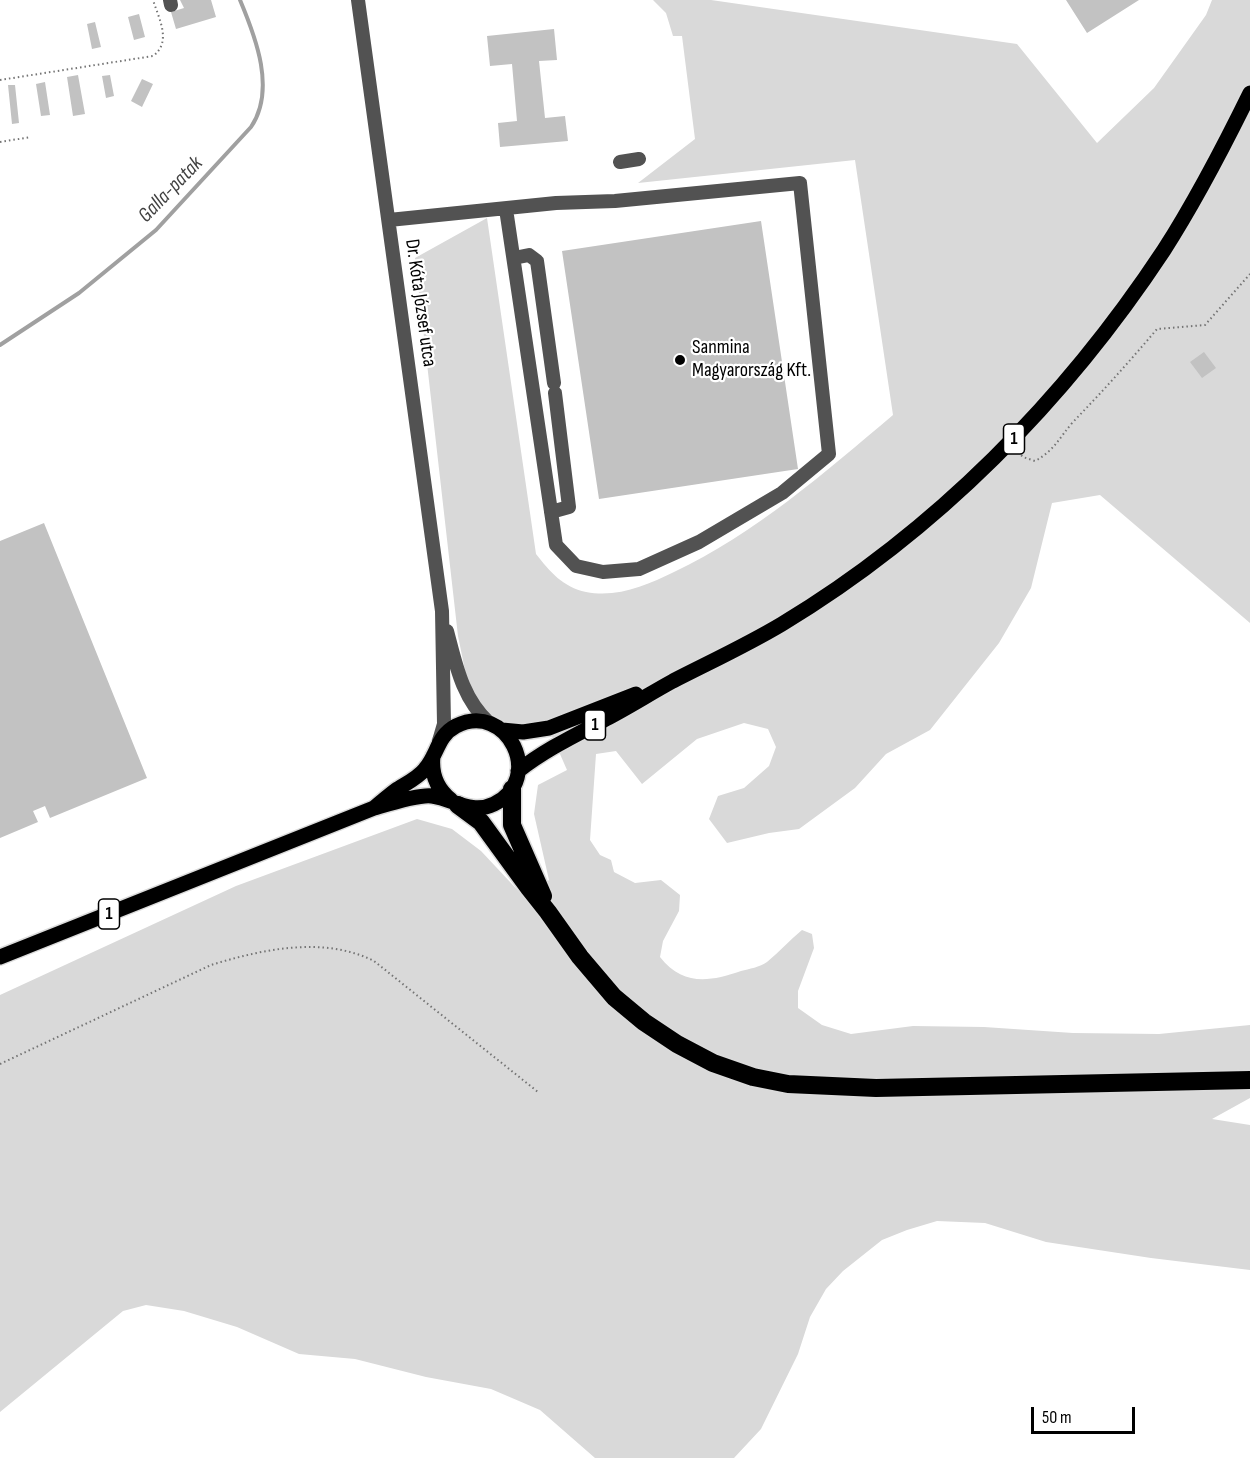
<!DOCTYPE html>
<meta charset="utf-8">
<style>
body{margin:0}
#map{position:relative;width:1250px;height:1458px;overflow:hidden;background:#fff;font-family:"Sofia Sans Condensed",sans-serif}
canvas{display:block}
.scale{position:absolute;left:1031px;top:1407px;width:104px;height:27px;box-sizing:border-box;border:3px solid #000;border-top:0;padding-left:8px;font-size:18px;line-height:21px;white-space:nowrap;color:#000;-webkit-text-stroke:4px #fff;paint-order:stroke}
</style>
<div id="map">
<canvas width="1250" height="1458"></canvas>
<div class="scale">50 m</div>
</div>
<script>
const ctx = document.querySelector('canvas').getContext('2d');
ctx.lineJoin = 'round';
function fillPath(path, color) { ctx.fillStyle = color; ctx.fill(path, 'evenodd'); }
function stroke(path, color, width, dash) { ctx.strokeStyle = color; ctx.lineWidth = width; ctx.lineCap = dash ? 'butt' : 'round'; ctx.setLineDash(dash || []); ctx.stroke(path); }
function label(font, color, halo, rows, align = 'center') {
  ctx.font = font + ' "Sofia Sans Condensed",sans-serif'; ctx.lineWidth = 4.5; ctx.setLineDash([]); ctx.textBaseline = 'middle'; ctx.strokeStyle = halo; ctx.fillStyle = color; for (const [text, x, y, turn = 0] of rows) {
    ctx.save(); ctx.translate(x, y); ctx.rotate((+turn || 0) * Math.PI / 180); ctx.textAlign = isNaN(turn) ? turn : align; if (halo) ctx.strokeText(text, 0, 0); ctx.fillText(text, 0, 0); ctx.restore();
  }
}
const green = new Path2D(`
 M653,0H711L1017,44L1097,143L1154,88L1206,15L1212,0H1250V623L1100,495L1052,503L1031,588L999,643L930,730L886,754L855,788L799,829L769,833L727,843L709,819L718,796L744,788L769,766L776,747L768,729L744,723L697,739L642,784L616,751L596,754L590,840L600,855L611,860L614,872L635,883L661,880L680,895L679,911L663,941L660,957C683,986 709,982 741,971C749,969 760,967 767,962C779,952 790,940 802,930L812,934L814,948L798,991V1008L822,1025L851,1034L913,1026L984,1027L1073,1033L1159,1034L1250,1025V1098L1212,1119L1250,1125V1270L1151,1258L1046,1242L985,1223L937,1221L907,1230L882,1240L843,1271L826,1289L810,1317L798,1354L761,1429L734,1458H595L540,1410L491,1389L426,1377L355,1359L299,1354L237,1327L184,1311L146,1305L123,1311L0,1412V995L236,886L417,819L452,829L481,851L526,899L549,880L534,814L538,785L567,770L549,729L526,733L490,719L468,685L458,636L415,258L487,218L536,554C550,572 563,587 586,592C618,598 647,585 674,572C756,533 824,473 893,415L855,160L638,183L695,139L682,36H673L666,13Z`);
const stream = new Path2D(`
 M0,345L79,293L156,230L251,127C276,90 256,38 240,0`);
const building = new Path2D(`
 M180,0H211L216,17L176,29L171,12L184,8Z
 M1066,0H1139L1087,33Z
 M139,14L145,37L134,40L128,17Z
 M95,22L101,47L92,49L87,24Z
 M554,29L557,60L539,61L545,118L565,116L568,141L500,147L498,123L517,121L512,64L490,66L487,36Z
 M78,75L85,114L73,116L67,77Z
 M110,75L114,96L106,98L102,76Z
 M142,79L153,84L142,107L131,101Z
 M45,82L50,115L41,116L36,84Z
 M8,85H15L19,123L12,124Z
 M761,221L798,469L599,499L562,251Z
 M1204,352L1216,368L1202,378L1190,362Z
 M44,523L147,778L50,818L45,806L33,811L38,822L0,838V541Z`);
const path = new Path2D(`
 M0,80L153,56C172,42 159,19 153,0
 M0,142L31,137
 M1018,452L1023,457L1035,461C1055,450 1059,438 1073,422C1102,392 1130,361 1157,329L1205,325L1250,274
 M0,1064L211,965C263,949 324,936 374,961L538,1092`);
const minor = new Path2D(`
 M170,0L171,5
 M358,0L442,611L444,724L439,741
 M620,162L639,159
 M389,220L556,203L615,201L800,183L829,454L782,493L699,542L639,569L603,572L576,566L556,545L506,209
 M514,258L529,255L537,261L554,383
 M551,512L569,507L555,393
 M447,631C456,665 462,698 489,723`);
const major = new Path2D(`
 M502,730L523,732L549,728L636,694
 M433,756C431,774 437,789 451,800
 M518,771C546,749 576,735 606,719C629,707 651,693 673,681C710,662 747,645 782,624C936,531 1065,400 1164,250C1196,200 1224,146 1250,93
 M0,957L374,808C388,804 420,794 432,796C454,799 471,815 494,804C546,779 507,700 456,726C437,736 438,754 425,769C418,778 405,784 396,790C388,796 381,802 374,808`);
const highway = new Path2D(`
 M512,789V825L543,896
 M458,805L481,822L529,888L548,912L580,957L614,997L644,1022L677,1044L713,1063L753,1077L788,1084L876,1088L1250,1080`);
const markers = [
 [680,360,6,"#000"]
];
const shields = [
 [1014,439,21],
 [595,725,21],
 [109,914,21]
];
const shieldNames = [
 ["1",1014,439],
 ["1",595,725],
 ["1",109,914]
];
const streetNames = [
 ["Dr. Kóta József utca",420,303,82]
];
const poiNames = [
 ["Sanmina",692,348],
 ["Magyarország Kft.",692,371]
];
const waterNames = [
 ["Galla-patak",171,190,-46]
];
fillPath(green, '#d9d9d9');
stroke(stream, '#a0a0a0', 4);
fillPath(building, '#c2c2c2');
stroke(major, '#dbdbdb', 18);
stroke(highway, '#dbdbdb', 21);
stroke(path, '#747474', 2, [1.5, 3]);
stroke(minor, '#525252', 14);
stroke(major, '#000', 15);
stroke(highway, '#000', 18);
for (const [x, y, r, color] of markers) { const dot = new Path2D(); dot.arc(x, y, r, 0, 2 * Math.PI); ctx.fillStyle = color; ctx.fill(dot); stroke(dot, '#fff', 2); }
for (const [x, y, w] of shields) { const box = new Path2D(); box.roundRect(x - w / 2, y - 15, w, 30, 4.5); ctx.fillStyle = '#fff'; ctx.fill(box); stroke(box, '#000', 1.5); }
label('bold 18px', '#000', null, shieldNames);
label('20px', '#000', '#fff', streetNames);
label('20px', '#000', '#fff', poiNames, 'left');
label('italic 21px', '#414141', '#fff', waterNames);
</script>
